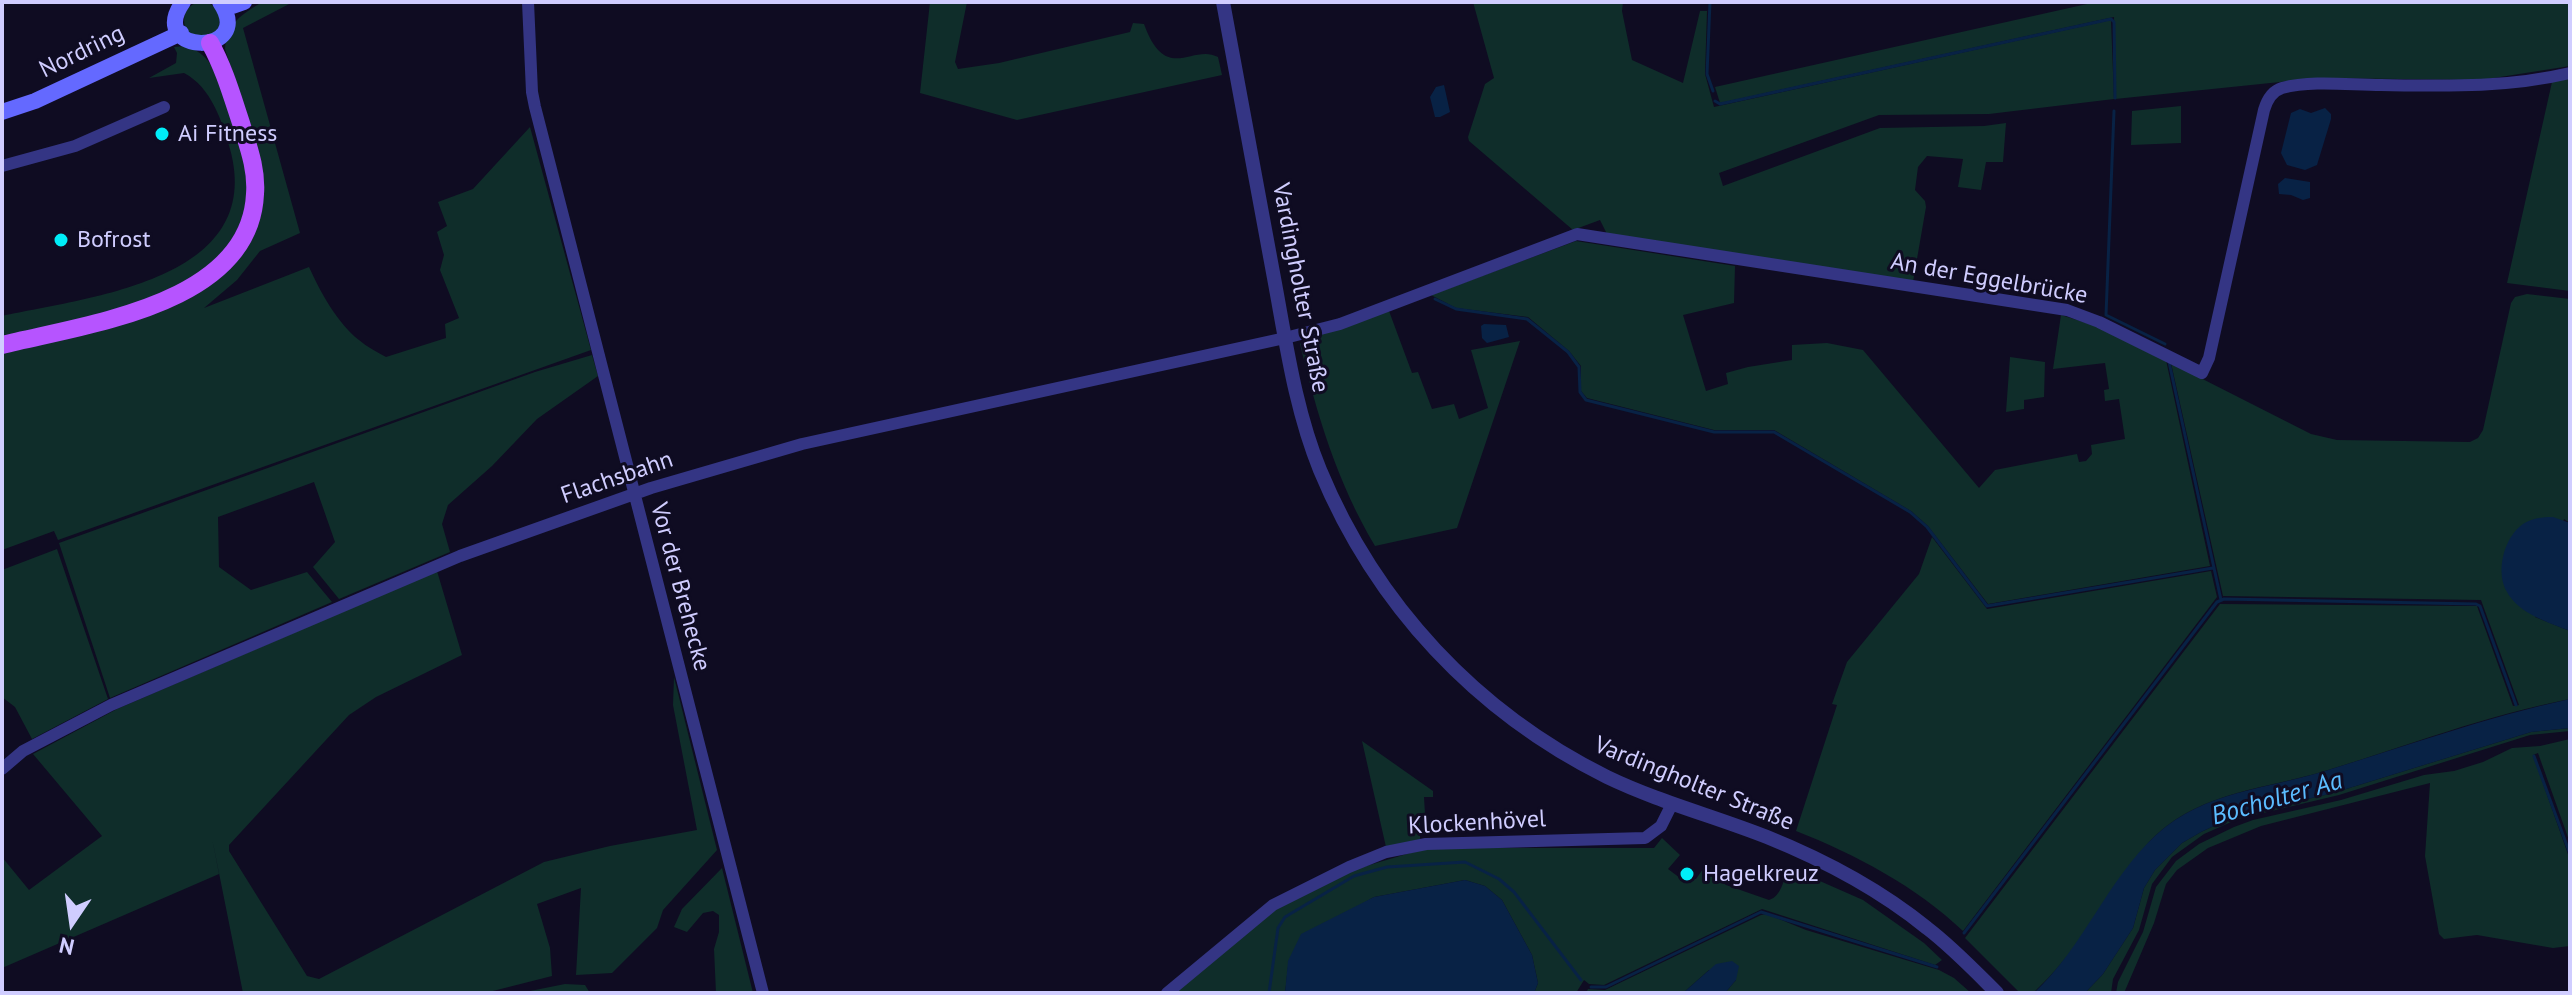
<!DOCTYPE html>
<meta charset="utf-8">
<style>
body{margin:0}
#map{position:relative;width:2572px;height:995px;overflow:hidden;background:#0f0c22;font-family:"PT Sans",sans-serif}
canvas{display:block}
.frame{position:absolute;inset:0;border:4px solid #d0cdff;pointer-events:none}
.north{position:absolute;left:32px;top:883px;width:80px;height:80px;-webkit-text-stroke:6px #0f0c22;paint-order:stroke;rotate:193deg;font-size:22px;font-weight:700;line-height:32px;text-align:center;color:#d0cdff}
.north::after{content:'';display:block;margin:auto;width:28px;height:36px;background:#d0cdff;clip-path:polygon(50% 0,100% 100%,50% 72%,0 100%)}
</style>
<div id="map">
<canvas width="2572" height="995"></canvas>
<div class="frame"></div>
<div class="north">N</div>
</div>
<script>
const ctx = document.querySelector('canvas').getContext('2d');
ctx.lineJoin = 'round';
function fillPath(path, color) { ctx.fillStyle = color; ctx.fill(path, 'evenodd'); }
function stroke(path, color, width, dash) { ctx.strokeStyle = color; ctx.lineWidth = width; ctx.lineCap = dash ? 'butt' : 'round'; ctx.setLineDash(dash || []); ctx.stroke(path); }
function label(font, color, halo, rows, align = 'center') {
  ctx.font = font + ' "PT Sans",sans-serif'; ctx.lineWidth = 6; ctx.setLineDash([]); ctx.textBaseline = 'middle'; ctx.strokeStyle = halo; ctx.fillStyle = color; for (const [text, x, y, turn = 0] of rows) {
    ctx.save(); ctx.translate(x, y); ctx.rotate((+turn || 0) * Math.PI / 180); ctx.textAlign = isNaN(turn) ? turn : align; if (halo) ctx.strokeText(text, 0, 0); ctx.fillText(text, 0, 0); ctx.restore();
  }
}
const green = new Path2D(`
 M262,2H293L243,28L300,233L260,251L237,280L204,308L309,267C320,291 337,323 359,340C367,347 377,352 386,357L446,338L445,324L459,318L440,270L444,255L437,232L447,226L438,202L473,189L530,127L591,350L58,540L54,531L2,550V353L198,292L229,270L245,249L260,218L263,181L257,151L225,49C227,23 241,15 262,2Z
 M930,2H967L955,62L958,69L999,63L1130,32L1133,23L1144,24C1166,85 1192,43 1218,57L1222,75L1017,120L920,93Z
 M1473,2H1623L1622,11L1632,60L1683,83L1700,11H1707L1705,74L1714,107L2111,20L2114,99L1989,114L1879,115L1719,173L1723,186L1880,128L1984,126L2006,123L2003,162H1986L1981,190L1958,187L1963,159L1927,156L1918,167L1915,190L1925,201L1926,207L1913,282L1607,234L1600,220L1573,230L1469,141L1468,137L1485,84L1494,78Z
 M2096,2H2570V66L2481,80L2319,78L2115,99L2114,17L1720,103L1715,87Z
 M184 20a18 18 0 1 1 36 0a18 18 0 1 1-36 0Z
 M185,46C216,54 224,91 232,119C239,145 249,170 247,197C244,227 223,257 200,274C155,306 57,325 2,338V316C90,297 266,280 230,149C222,121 211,87 184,73L149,78L176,63L177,53L174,47Z
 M2570,78V291L2507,283L2552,82Z
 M2181,106V143L2131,145L2132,111Z
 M1576,241L1735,266L1734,303L1683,315L1706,391L1728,384L1726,373L1748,367L1792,360V345L1827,343L1863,350L1979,488L1995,470L2077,454L2079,462L2086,461L2092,454L2091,445L2125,439L2119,399L2105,401L2104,390L2109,389L2105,363L2053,369L2061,315L2093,325L2166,360L2210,566L1988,604L1928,526L1911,511L1774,430H1714L1587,398L1581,391V366L1569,351L1528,317L1456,308L1431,295Z
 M2527,294L2570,299V523L2564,519L2535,617L2570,631V699C2487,715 2406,746 2325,771C2266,789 2204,791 2156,835C2140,850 2128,869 2116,888C2090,925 2067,962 2033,993H2020L1965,938L2220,604L2477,606L2513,706L2519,705L2481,600L2223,596L2171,363L2311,434L2337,440L2470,442L2478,438L2483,430L2511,303L2515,297Z
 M1389,311L1412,373L1418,372L1432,409L1454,404L1459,419L1488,408L1471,350L1520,341L1457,528L1375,546C1337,482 1317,415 1300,344L1304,340Z
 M592,355L598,376L537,419L492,466L448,505L442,524L450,552L339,599L313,567L335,542L314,482L218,517L219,567L251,590L307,572L332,602L110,698L59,543L535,372Z
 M2010,357L2045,362L2044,397L2024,400V409L2006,412Z
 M1932,537L1987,609L2211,571L2217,597L1963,931C1917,887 1855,854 1796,831L1837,705L1832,704L1847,662L1919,574Z
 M57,549L108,699L32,739L15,707L2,697V570Z
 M437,571L462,655L376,697L349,715L229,845V851L307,976L319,979L544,862L610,846L697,830L673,705L674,677L717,850L663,910L657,928L612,973L576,975L581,888L537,904L550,948L552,976L485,993H243L212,838L219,874L2,968V857L29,890L102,836L33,754L117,709Z
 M2570,728V731L2530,735L2339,795L2238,819L2204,834L2172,857L2152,884L2139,930L2113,979L2111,993H2085L2103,974L2133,928L2144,888L2155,870L2182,843L2201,832L2235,816L2333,793L2531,732Z
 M2570,739V843L2538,753L2533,755L2570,860V946L2553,948L2477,935L2444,939L2439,934L2425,856L2430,783L2261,826L2208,848L2177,870L2166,884L2154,923L2124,993H2116L2118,982L2143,932L2156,887L2176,861L2199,844L2234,827L2253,820L2341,800L2424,775L2454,771L2483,762L2512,748L2540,746Z
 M1362,741L1433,791V797H1424L1425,814H1420V842L1386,847Z
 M1662,838L1680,855L1668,869L1680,878L1696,879L1703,869L1726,885L1769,900C1782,896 1784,878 1788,867L1863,900L1924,943L1942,960L1935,965L1762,909L1604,985L1589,984L1584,980L1576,993H1534L1538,983L1532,955L1502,900L1485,886L1465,880L1374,897L1343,915L1288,967L1285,993H1174L1278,907L1356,869L1427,848H1654Z
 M722,868L753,993H716L714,949L719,932V915L713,911L703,913L687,932L674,927L682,909Z
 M1767,914L1806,930L1939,970L1954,978L1971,993H1725L1736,980L1709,970L1683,993H1586L1588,989L1605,990L1761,915Z
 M565,984L585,985L590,993H520Z`);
const water = new Path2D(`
 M1444,85L1450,112L1440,117H1435L1430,97L1436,87Z
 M2325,108L2331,114V119L2317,165L2305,170L2287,165L2281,153L2291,113L2300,109L2311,113Z
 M2285,178L2310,182V198L2303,200L2291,195L2279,194L2278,184Z
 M1484,324L1506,325L1509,337L1487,343L1482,338L1481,326Z
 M2553,517L2570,523V631C2548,622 2519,614 2507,592C2495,572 2504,537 2523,524C2532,518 2542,517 2553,517Z
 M2570,699V728L2531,732L2333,793L2235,816L2201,832L2182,843L2155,870L2144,888L2133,928L2103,974L2085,993H2034C2085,945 2107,880 2156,835C2206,790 2265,790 2325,771C2406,746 2487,717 2570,699Z
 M1465,880L1485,886L1502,900L1532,955L1538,983L1534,993H1285L1288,961L1301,934L1374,897Z
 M1732,961L1739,966L1736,980L1725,993H1683L1716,964Z`);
const stream = new Path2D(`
 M1710,2L1707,74L1713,91
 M1715,101L1720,104L2111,19L2114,22L2115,98
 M2114,111L2106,315L2165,344
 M1435,299L1456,309L1527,319L1568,352L1579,367L1580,392L1586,400L1714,432H1774L1910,512L1927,527L1987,606L2213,568
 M2169,362L2221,600
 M2534,756L2570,854
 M1964,933L2217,602L2224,599L2476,604L2480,606L2516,705
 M1591,987H1606L1761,912L1937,967
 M1269,993L1278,928L1285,917L1354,876L1387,867L1465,862L1499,879L1514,892L1581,980`);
const minor = new Path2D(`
 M528,2L532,92L535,107L763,993
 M2,166L75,146L164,107
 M2,769L23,751L111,705L460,556L651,488L802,444L1285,338L1340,324L1577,234L2067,310L2099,322L2202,373L2209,358L2264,110C2267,100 2272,91 2282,88C2313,80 2349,85 2381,85C2445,86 2507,88 2570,73
 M1167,993L1273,905L1349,867L1386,852L1426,844L1645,838L1661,826L1672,804`);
const tertiary = new Path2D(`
 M1223,2C1240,94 1257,186 1274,278C1286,342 1295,409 1320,470C1376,605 1476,712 1607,777C1659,802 1714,816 1767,837C1824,860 1879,889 1927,928C1952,947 1975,971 1997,993`);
const secondary = new Path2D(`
 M183,2C145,56 257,57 220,2
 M224,9L244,2
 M2,112L35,101L181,33`);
const primary = new Path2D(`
 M2,345C86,324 250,305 255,194C257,169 248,146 241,123C232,96 224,68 210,43`);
const markers = [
 [162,134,8,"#00edf8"],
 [61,240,8,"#00edf8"],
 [1687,874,8,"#00edf8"]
];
const streetNames = [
 ["Nordring",82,52,-26],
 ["An der Eggelbrücke",1989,279,10],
 ["Vardingholter Straße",1300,288,79],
 ["Flachsbahn",617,478,-19],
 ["Vor der Brehecke",680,587,75],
 ["Vardingholter Straße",1694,784,22],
 ["Klockenhövel",1477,823,-3]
];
const poiNames = [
 ["Ai Fitness",178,134],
 ["Bofrost",77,240],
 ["Hagelkreuz",1703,874]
];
const waterNames = [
 ["Bocholter Aa",2277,799,-16]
];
fillPath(green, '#0f2d2a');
fillPath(water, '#082245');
stroke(stream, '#082245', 3);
stroke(minor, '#343584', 12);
stroke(tertiary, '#343584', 14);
stroke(secondary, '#6469ff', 16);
stroke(primary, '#b654ff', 18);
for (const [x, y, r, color] of markers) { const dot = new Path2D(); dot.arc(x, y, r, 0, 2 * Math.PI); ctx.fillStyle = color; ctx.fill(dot); stroke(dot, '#0f0c22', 3); }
label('24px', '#d0cdff', '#0f0c22', streetNames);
label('24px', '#d0cdff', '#0f0c22', poiNames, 'left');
label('italic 26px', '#5bbcff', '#0f0c22', waterNames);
</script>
